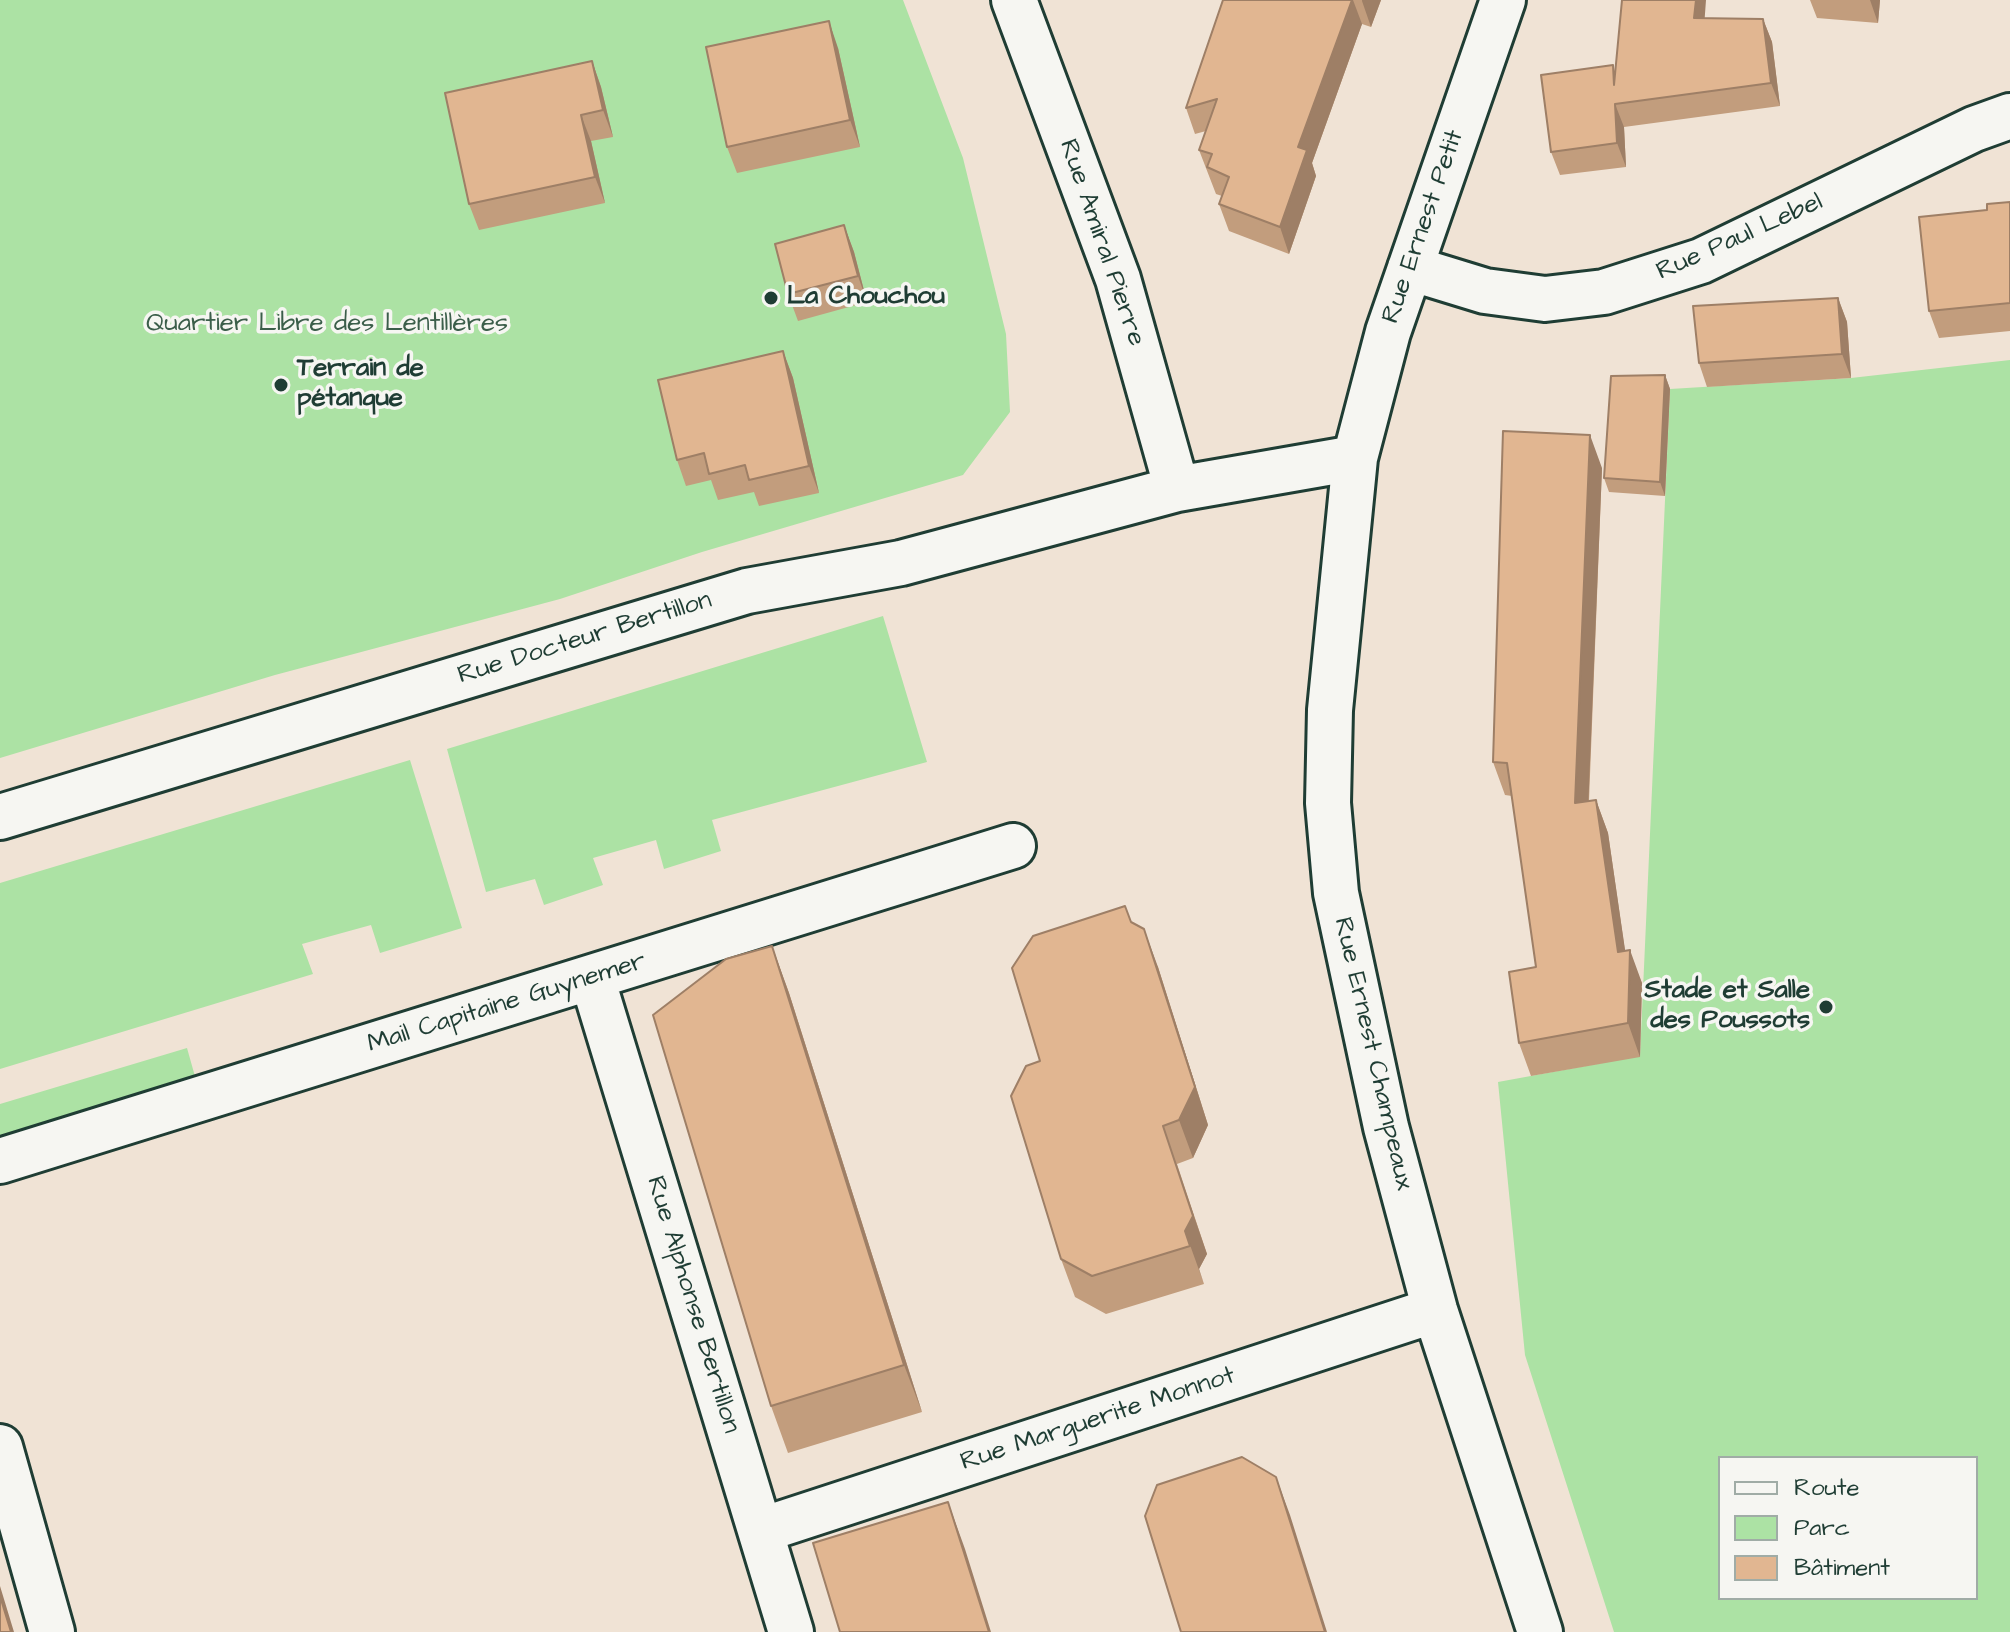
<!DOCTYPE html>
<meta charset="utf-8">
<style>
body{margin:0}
#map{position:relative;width:2010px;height:1632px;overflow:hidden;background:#f0e3d5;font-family:"Architects Daughter",sans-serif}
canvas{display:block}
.legend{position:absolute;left:1718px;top:1456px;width:260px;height:144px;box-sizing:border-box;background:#f6f6f2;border:2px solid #a0aca6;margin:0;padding:10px 14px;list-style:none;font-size:24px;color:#1f3d34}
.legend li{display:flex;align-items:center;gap:16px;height:40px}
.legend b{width:40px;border:2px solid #a0aca6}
</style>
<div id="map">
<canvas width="2010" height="1632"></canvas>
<ul class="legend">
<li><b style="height:10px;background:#f6f6f2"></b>Route</li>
<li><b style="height:22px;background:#ace2a4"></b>Parc</li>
<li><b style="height:22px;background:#e1b691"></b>Bâtiment</li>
</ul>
</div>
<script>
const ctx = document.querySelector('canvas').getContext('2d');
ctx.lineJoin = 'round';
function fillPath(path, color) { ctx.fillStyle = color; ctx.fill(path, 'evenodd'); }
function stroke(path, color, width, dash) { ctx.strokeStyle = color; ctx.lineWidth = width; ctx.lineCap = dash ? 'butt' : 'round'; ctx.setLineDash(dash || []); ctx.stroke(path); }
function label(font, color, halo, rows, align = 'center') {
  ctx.font = font + ' "Architects Daughter",sans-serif'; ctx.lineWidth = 7; ctx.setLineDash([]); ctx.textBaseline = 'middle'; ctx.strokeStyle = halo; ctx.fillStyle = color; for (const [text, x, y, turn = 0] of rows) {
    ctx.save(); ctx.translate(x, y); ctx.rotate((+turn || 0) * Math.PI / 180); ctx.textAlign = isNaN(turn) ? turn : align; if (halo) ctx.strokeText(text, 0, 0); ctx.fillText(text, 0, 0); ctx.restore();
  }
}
const green = new Path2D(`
 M0,0H903L963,158L1006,334L1010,412L963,475L702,552L560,599L275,675L0,758Z
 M2010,360V1632H1614L1525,1355L1498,1082L1640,1056L1670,389L1851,378ZM1720,1458H1976V1598H1720Z
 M883,616L927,762L712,820L721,851L664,869L656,840L593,858L603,885L544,905L535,879L486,892L447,749Z
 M410,760L462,928L380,953L371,925L302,944L313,974L0,1069V883Z
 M187,1048L196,1080L0,1141V1104Z`);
const minor = new Path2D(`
 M1014,0L1118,279L1177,489
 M1503,0L1388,332L1355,458L1330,710L1328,803L1336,893L1386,1127L1435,1310L1540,1632
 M1410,268L1485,291L1545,299L1604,292L1701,261L1974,129L2010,116
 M0,817L747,591L901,563L1177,489L1355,458
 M592,978L791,1632
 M0,1161L1013,846
 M0,1447L52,1632
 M762,1530L1435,1310`);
const wall = new Path2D(`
 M1223,0H1381L1371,27L1362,24L1312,163L1316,176L1289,254L1229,231L1219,204L1222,196L1216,194L1199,150L1206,131L1195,134L1186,108Z
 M1810,0H1880L1878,23L1817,18Z
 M1705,18L1763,19L1772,42L1780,106L1624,127L1626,167L1560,175L1551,152L1615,71Z
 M838,48L860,147L737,173L727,147Z
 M592,61L601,87L613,137L591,141L605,203L479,230L469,204Z
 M2010,202V331L1939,338L1929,311Z
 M844,225L854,252L867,302L798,321L788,294Z
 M1838,298L1847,322L1851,378L1707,387L1699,363Z
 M783,351L793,378L819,493L759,506L754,492L718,500L711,480L686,486L677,460Z
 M1665,375L1670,389L1665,496L1609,492L1604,478Z
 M1602,468L1589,801L1596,800L1608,833L1625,951L1642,983L1640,1057L1531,1076L1519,1043L1536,967L1512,796L1505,795L1493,762Z
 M1131,922L1158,967L1208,1125L1193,1158L1177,1164L1207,1254L1199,1269L1204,1284L1106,1314L1075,1297L1061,1259L1040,1061Z
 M772,946L789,993L922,1412L788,1453L771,1406Z`);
const shadedWall = new Path2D(`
 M1352,0H1353L1362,24L1312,163L1316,176L1289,254L1280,227L1298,147Z
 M1362,0H1381L1371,27L1362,1Z
 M1696,0H1706L1703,41L1694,18Z
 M1870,0H1880L1878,23Z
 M1763,19L1772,42L1780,106L1771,83Z
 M829,21L838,48L860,147L850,120Z
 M592,61L601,87L613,137L603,110Z
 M1615,104L1624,127L1626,167L1617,143Z
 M581,115L591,141L605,203L595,177Z
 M844,225L854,252L867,302L858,276Z
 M1838,298L1847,322L1851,378L1842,354Z
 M783,351L793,378L819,493L809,466Z
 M1665,375L1670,389L1665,496L1660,482Z
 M1590,435L1602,468L1587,836L1575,803Z
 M1596,800L1608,833L1629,977L1630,950L1642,983L1640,1057L1628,1023Z
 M1144,929L1158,967L1208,1125L1193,1158L1179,1120Z
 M772,946L789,993L922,1412L904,1365Z
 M1163,1126L1207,1254L1199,1269L1204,1284L1185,1231Z
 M1276,1477L1290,1515L1327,1632H1325Z
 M948,1502L965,1549L991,1632H989Z
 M0,1586L14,1632H11L0,1596Z`);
const building = new Path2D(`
 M1223,0H1352L1298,147L1307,150L1280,227L1219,204L1229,177L1207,167L1212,154L1199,150L1217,99L1186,108Z
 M1622,0H1696L1694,18L1763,19L1771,83L1615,104L1617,143L1551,152L1541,75L1613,65L1614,85Z
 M829,21L850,120L727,147L706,47Z
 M592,61L603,110L581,115L595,177L469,204L445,93Z
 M2010,202V303L1929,311L1919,217L1987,210V204Z
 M844,225L858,276L788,294L775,244Z
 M1838,298L1842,354L1699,363L1693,306Z
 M783,351L809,466L749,480L745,465L709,474L704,453L677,460L658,380Z
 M1665,375L1660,482L1604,478L1611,376Z
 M1503,431L1590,435L1575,803L1596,800L1618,952L1630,950L1628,1023L1519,1043L1509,972L1536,967L1507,763L1493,762Z
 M1125,906L1131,922L1144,929L1195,1087L1179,1120L1163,1126L1193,1216L1185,1231L1190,1246L1092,1276L1061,1259L1011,1096L1026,1066L1040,1061L1012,968L1033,936Z
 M772,946L904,1365L771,1406L653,1015L726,959Z
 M1242,1457L1276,1477L1325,1632H1181L1145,1516L1157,1485Z
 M948,1502L989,1632H840L813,1543Z
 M0,1596L11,1632H0Z`);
const markers = [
 [771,298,8,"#1f3d34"],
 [281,385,8,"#1f3d34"],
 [1826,1007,8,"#1f3d34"]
];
const streetNames = [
 ["Rue Ernest Petit",1424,227,-71],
 ["Rue Paul Lebel",1740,238,-24],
 ["Rue Amiral Pierre",1101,243,71],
 ["Rue Docteur Bertillon",585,639,-17],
 ["Mail Capitaine Guynemer",507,1004,-17],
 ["Rue Ernest Champeaux",1372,1054,77],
 ["Rue Alphonse Bertillon",692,1305,73],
 ["Rue Marguerite Monnot",1098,1420,-18]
];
const poiNames = [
 ["La Chouchou",787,298],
 ["Terrain de",297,370],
 ["pétanque",297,400],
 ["Stade et Salle",1810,992,"right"],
 ["des Poussots",1810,1022,"right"]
];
const parkNames = [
 ["Quartier Libre des Lentillères",327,325]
];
fillPath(green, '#ace2a4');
stroke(minor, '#1f3d34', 50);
stroke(minor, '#f6f6f2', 44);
fillPath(wall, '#c29d7d');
fillPath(shadedWall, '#9e7f66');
fillPath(building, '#e1b691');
stroke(building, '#9e7f66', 2);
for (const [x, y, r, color] of markers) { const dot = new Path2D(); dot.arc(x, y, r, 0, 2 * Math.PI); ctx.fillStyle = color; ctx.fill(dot); stroke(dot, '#f6f6f2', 3); }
label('26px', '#1f3d34', '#f6f6f2', streetNames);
label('bold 26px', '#1f3d34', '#f6f6f2', poiNames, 'left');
label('26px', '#3b5e4a', '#f6f6f2', parkNames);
</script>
